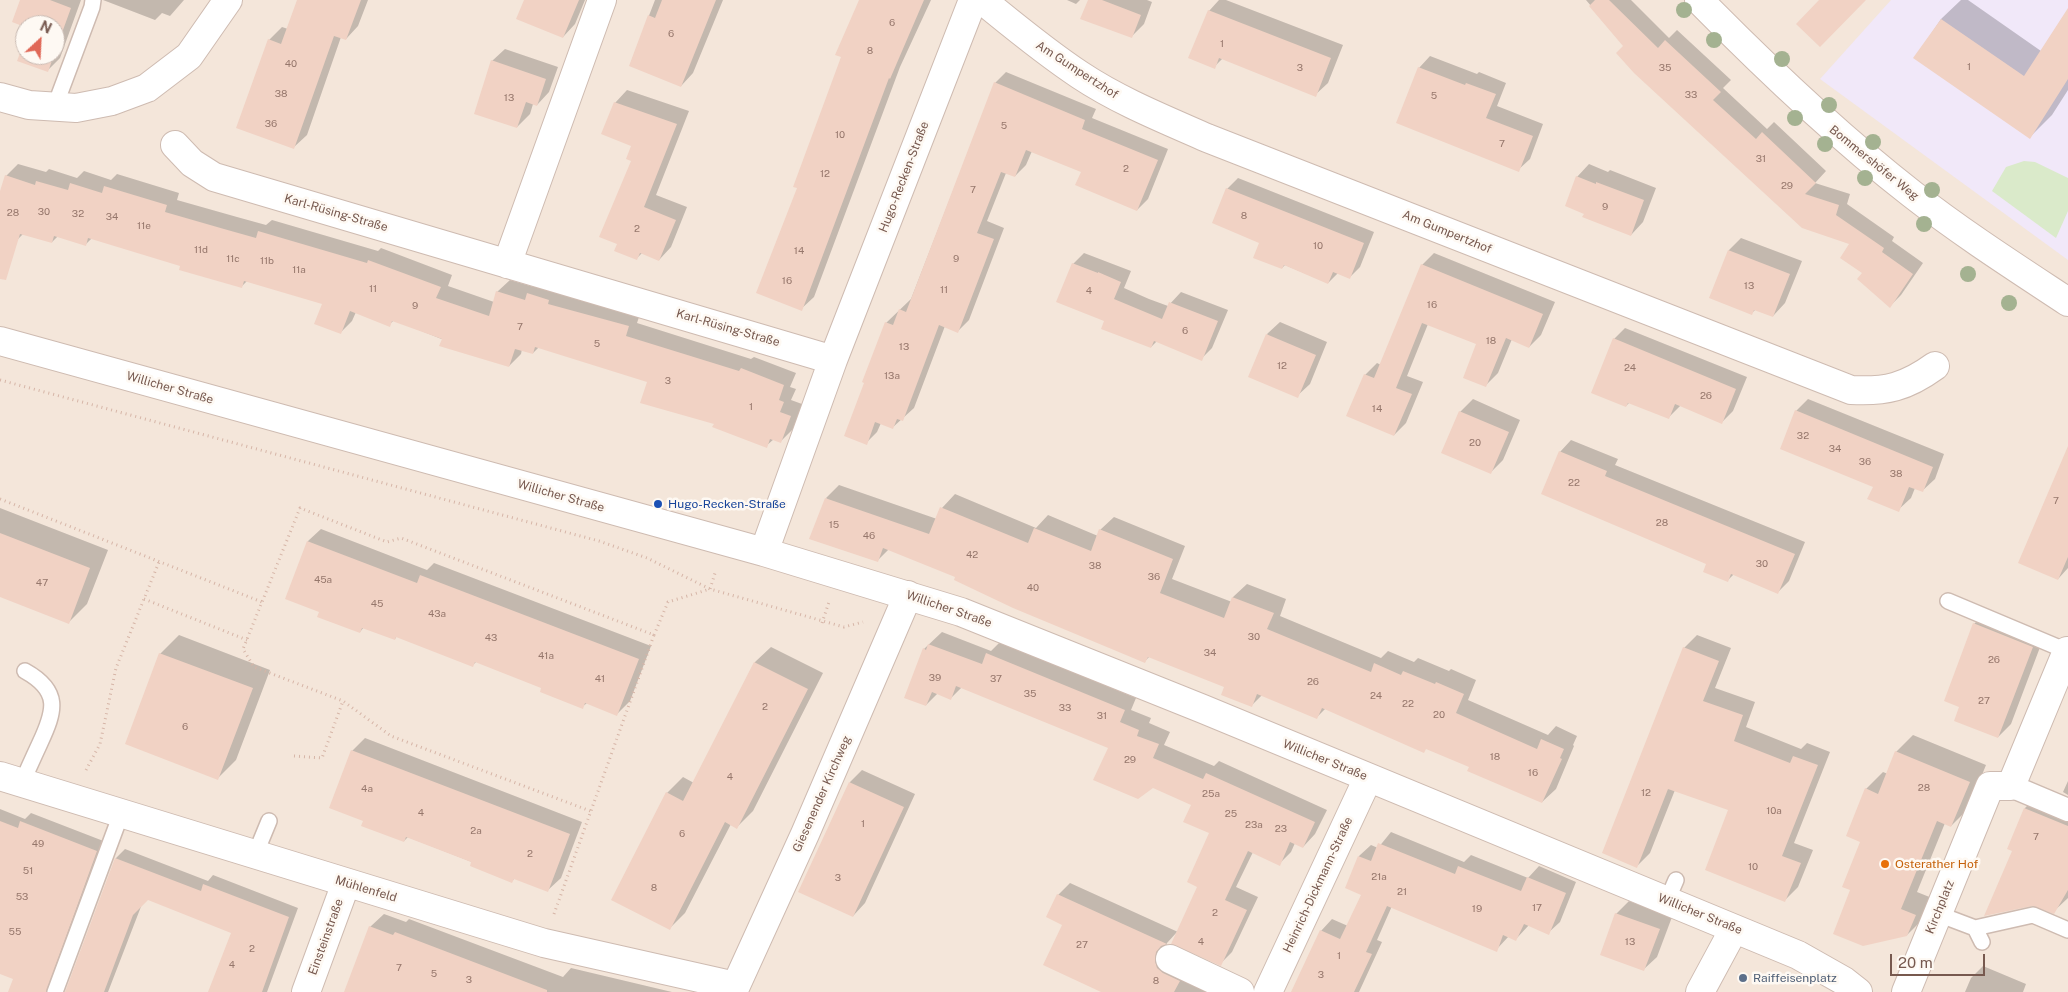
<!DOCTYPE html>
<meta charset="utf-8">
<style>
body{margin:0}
#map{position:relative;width:2068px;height:992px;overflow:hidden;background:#fcf4ec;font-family:"Public Sans",sans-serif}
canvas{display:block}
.north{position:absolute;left:15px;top:15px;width:50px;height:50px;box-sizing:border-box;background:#fef9f3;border:1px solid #c8b9b1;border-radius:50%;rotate:25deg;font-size:14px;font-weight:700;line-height:20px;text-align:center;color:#77594f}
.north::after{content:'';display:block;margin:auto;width:18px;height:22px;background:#e06857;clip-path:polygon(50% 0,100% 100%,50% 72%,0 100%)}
.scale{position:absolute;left:1890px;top:954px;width:95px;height:22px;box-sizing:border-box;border:2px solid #77594f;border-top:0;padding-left:6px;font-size:15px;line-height:18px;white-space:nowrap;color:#77594f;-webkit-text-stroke:4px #fef9f3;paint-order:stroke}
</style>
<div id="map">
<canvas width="2068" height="992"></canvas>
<div class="north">N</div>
<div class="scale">20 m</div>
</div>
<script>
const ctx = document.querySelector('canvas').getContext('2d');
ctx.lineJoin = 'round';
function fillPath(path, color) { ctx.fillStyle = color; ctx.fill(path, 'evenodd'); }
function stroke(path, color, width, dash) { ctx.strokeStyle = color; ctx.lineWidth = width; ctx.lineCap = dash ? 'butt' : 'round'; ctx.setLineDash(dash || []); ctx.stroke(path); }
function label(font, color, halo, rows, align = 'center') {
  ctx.font = font + ' "Public Sans",sans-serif'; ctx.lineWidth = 5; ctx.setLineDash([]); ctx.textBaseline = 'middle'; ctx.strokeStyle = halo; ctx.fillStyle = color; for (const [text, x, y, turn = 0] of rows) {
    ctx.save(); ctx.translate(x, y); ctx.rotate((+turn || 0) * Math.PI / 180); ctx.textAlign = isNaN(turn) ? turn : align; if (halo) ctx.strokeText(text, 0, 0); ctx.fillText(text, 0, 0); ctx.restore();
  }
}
const residential = new Path2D(`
 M0,0H2068V992H0ZM25,25H55V55H25Z`);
const education = new Path2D(`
 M1891,0H2068V260L1820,79Z`);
const green = new Path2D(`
 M2024,161L2035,162L2068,178V211L2056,238L1992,191L2006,167Z`);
const shadow = new Path2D(`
 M21,0H81L60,58L47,71L19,60L25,44V55H55V25L25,26Z
 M103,0H184L170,16L162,13L155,20Z
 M302,0H368L358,26L346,39L341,37L307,135L294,147L269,40L282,27L288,29Z
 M525,0H585L575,24L563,37Z
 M655,0H723L693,73L681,86L630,65Z
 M860,0H931L900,67L814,297L801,309L799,188Z
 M1067,0H1080L1076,4Z
 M1089,0H1147L1152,2L1144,24L1131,37Z
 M1219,0H1226L1343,45L1328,83L1315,95L1223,58L1214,67L1209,11Z
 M1586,0H1631L1669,38L1677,30L1731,80L1723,88L1767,129L1774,122L1826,171L1815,183L1850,194L1847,204L1894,237L1892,241L1923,263L1901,295L1890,306L1863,272L1851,243L1625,46Z
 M1961,0H1968L2041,51L2068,10V90L2052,115L2030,137L1915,58L1941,19Z
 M505,49L558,67L549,92L537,105L533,104L530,114L517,127L492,61Z
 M1430,56L1477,74L1479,72L1506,83L1497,106L1543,124L1530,159L1518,170L1419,68Z
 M1006,72L1096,109L1092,118L1168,149L1148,199L1137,210L1082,171L1032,151L1026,165L1015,176L1006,173L987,221L1004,228L969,320L958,331L945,326L914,408L892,428L881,423L877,432L866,443L886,323L911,299L995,83Z
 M627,90L689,111L656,195L687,207L671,247L659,260L642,253L636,259L618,243L632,160L633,145L615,103Z
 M18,164L46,172L49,169L77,178L84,171L111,180L117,174L179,193L177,200L237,217L266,225L272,220L378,251L381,248L452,275L448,286L494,302L497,292L510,280L534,287L540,282L640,314L637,323L751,359L754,357L796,373L790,387L796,389L791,400L802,404L793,429L781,441L774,439L766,446L716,423L648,381L539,347L533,353L522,349L521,354L509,366L394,320L389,325L356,312L352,321L340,333L324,303L247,281L241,287L181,265L92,238L86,244L58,236L52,242L23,234L18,239L0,234V196L6,176Z
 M1589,164L1608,172L1610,170L1656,188L1643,222L1631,235L1577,177Z
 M1238,178L1374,232L1360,267L1349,278L1338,273L1328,283L1285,265L1282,268L1261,242L1227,189Z
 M1741,238L1802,261L1785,303L1773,316L1756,309L1752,313L1711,297L1729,250Z
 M1084,253L1131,271L1124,288L1149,299L1168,306L1181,292L1228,310L1212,348L1201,359L1157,341L1151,347L1106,321L1073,264Z
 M1434,253L1555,302L1541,335L1529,347L1512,339L1498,373L1486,385L1478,344L1428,324L1407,376L1423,382L1406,423L1394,435L1365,375L1377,363L1381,365L1422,265Z
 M1280,322L1327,342L1310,384L1297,396L1267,334Z
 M1625,328L1747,377L1733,411L1722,422L1681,405L1669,417L1630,402L1626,406L1614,339Z
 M1473,399L1520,420L1503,460L1490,473L1460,412Z
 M1808,399L1944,454L1935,479L1922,491L1915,488L1911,498L1898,510L1796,411Z
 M1571,440L1618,459L1615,465L1805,542L1789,581L1778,592L1734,574L1728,580L1708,563L1560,452Z
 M2068,449V568L2058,579Z
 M839,485L937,519L942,508L955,494L1036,528L1048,515L1098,536L1100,530L1114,517L1185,546L1172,579L1232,602L1233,597L1247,584L1286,599L1280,616L1381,658L1388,651L1414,662L1418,658L1449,671L1451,669L1476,680L1468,700L1548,735L1556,726L1577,736L1573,745L1574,746L1556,789L1542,802L1470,766L1326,708L1317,717L1263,694L1252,705L1226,686L1150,656L1145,661L957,576L889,549L878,560L826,498Z
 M0,508L108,550L87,604L69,622L0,596Z
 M321,529L427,570L434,563L651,646L630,701L617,714L587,703L582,707L543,687L477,661L473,665L397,636L395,639L364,627L360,632L321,611L287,598L308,541Z
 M1987,611L2045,634L2011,724L1998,737L1974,624Z
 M942,632L991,651L1000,642L1136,698L1131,710L1151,718L1149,723L1170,732L1164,745L1214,766L1219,761L1327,810L1315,834L1303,847L1295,843L1291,852L1279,864L1253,852L1236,887L1258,897L1232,952L1220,964L1177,932L1167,943L1166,947L1228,992H1104L1064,924L1058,895L1070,883L1178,932L1199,886L1211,833L1193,804L1110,747L962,687L951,698L938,693L926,705L924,649Z
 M179,635L270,670L236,760L218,778L160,654Z
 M1697,635L1731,648L1715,688L1755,702L1746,727L1801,749L1807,743L1830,752L1794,843L1813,850L1798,887L1785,900L1730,809L1675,790L1650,853L1637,866L1684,648Z
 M771,647L823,673L753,811L737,827L731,824L685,913L669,929L667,793L683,777L694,783L755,662Z
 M1913,735L1986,765L1968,809L1951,826L1945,823L1917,892L1932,898L1924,918L1907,935L1852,889L1862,841L1866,789L1883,772L1888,774L1896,752Z
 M365,738L582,822L561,878L548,890L515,878L512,881L472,862L408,837L404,841L365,820L352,751Z
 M862,770L915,794L865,903L853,916L850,782Z
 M2068,781V795L2063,792Z
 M2045,788L2068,797V898L2053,912L2013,850L2009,848L2025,808Z
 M0,809L25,819L31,813L106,842L61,992H21L14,978L0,972Z
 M1391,832L1464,862L1471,855L1528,878L1539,866L1576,882L1560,922L1548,933L1529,925L1516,939L1509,936L1496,950L1392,906L1377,940L1382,942L1359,992H1308L1321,931L1332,919L1348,926L1362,894L1359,856L1371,845L1378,848Z
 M125,849L208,881L213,875L298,908L267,992H210L232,932L148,898L142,904L108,992H64H67L116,858Z
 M1629,901L1672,917L1657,957L1644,969L1616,914Z
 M384,914L406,922L409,919L563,977L571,968L672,992H345L370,927Z
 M1983,966L2026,984L2023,992H1965L1971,978Z`);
const building = new Path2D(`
 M20,0H50L71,8L55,52V25H25V27L12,22Z
 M297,0H361L346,40L334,36L294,149L236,128L268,39L281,44Z
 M524,0H579L563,38L516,19Z
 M662,0H716L681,87L629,66L648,15L655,18Z
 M859,0H924L890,79L889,78L802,311L756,293L797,188L793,187L841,57L835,55Z
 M1088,0H1102L1141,15L1132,38L1080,19Z
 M1595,0H1609L1658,48L1665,40L1721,92L1713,100L1756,139L1762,132L1816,183L1805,194L1839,205L1836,215L1884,248L1882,252L1913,274L1890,308L1857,279L1862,273L1840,258L1849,244L1802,228L1634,73L1616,53L1623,46L1589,6Z
 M1819,0H1866L1820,47L1796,24Z
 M2068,8V79L2030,139L1913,58L1941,19L2024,76Z
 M1208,10L1331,58L1316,97L1219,58L1215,69L1188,58Z
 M25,40V55H54L48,72L17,61Z
 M491,60L546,79L537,106L526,102L517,128L474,114Z
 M1418,67L1465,85L1466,83L1496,94L1486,118L1533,136L1519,172L1396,123Z
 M994,82L1085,120L1082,129L1158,160L1137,211L1075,185L1081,172L1026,150L1015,177L1001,172L977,233L994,239L958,333L939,325L903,421L897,419L893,429L875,422L867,445L844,436L864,383L862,382L885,322L893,325L899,309L906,312Z
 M614,102L677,124L644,207L676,220L659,261L640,253L637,260L614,251L617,244L599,237L631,161L626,159L631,146L601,134Z
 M5,175L35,185L36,181L68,190L70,183L102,193L104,186L167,205L165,212L224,229L256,238L258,231L367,263L368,260L441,287L436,298L489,316L496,291L525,300L527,293L549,300L548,304L629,326L626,336L739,371L741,368L784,385L779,400L784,402L780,412L791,416L781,443L770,439L767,448L712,427L714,424L640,403L647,382L535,347L533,354L515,349L509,367L439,346L442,339L392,321L390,327L350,311L341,334L314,324L322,304L244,281L242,288L179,270L180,266L88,238L86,246L54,236L52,243L20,234L6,280L0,279V191Z
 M1576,176L1596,184V182L1644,200L1631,236L1582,217L1584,214L1565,206Z
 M1226,188L1364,243L1350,279L1333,272L1328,284L1284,265L1282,269L1253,258L1259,243L1212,223Z
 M1728,250L1790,274L1773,317L1754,310L1752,315L1709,298Z
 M1072,263L1098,273V272L1121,282L1114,299L1162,319L1169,302L1218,321L1202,361L1154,341L1151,348L1101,329L1104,321L1056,302Z
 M1421,264L1543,314L1529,348L1506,338L1486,387L1463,378L1476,344L1422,323L1396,388L1412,394L1394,436L1346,416L1364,374L1374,378Z
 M1266,334L1316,355L1298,398L1248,377Z
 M1613,338L1736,389L1722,424L1675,404L1669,419L1628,403L1626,407L1591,393Z
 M1795,410L1933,467L1923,492L1909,487L1899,512L1867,499L1873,487L1780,449Z
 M1459,411L1509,432L1491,474L1441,453Z
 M2068,446V557L2058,580L2018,563Z
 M1559,451L1607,471L1605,476L1795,554L1778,594L1731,574L1728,582L1703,572L1706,564L1541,494Z
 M825,498L929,534L940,507L1028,543L1034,528L1091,551L1099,529L1173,559L1160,593L1224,618L1232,597L1274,613L1267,629L1371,672L1374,663L1401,675L1403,671L1435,684L1436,682L1464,694L1456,713L1537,749L1541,739L1564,749L1560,758L1562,759L1542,803L1467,771L1469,767L1426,749L1424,753L1322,708L1317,719L1257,694L1252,707L1221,695L1224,687L1148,657L1145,663L1114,650L1013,608L954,580L955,577L883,548L878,562L809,539Z
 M0,533L90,568L69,624L0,597Z
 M307,541L417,583L420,575L639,659L617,716L585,703L583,709L540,692L541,688L475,662L473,667L396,637L395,640L362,628L360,633L317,617L319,612L285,599Z
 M1973,623L2033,647L1998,738L1954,721L1959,707L1944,701Z
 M928,644L982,664L986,653L1125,710L1120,722L1139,730L1137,736L1159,744L1153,758L1203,779L1206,773L1315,822L1303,848L1290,842L1280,866L1248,851L1225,900L1247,910L1221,966L1171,944L1197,887L1187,882L1209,833L1183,822L1191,805L1153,788L1138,799L1093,780L1108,748L956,686L951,700L932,692L926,706L904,698L923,648L926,650Z
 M1683,647L1719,661L1703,701L1743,715L1734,741L1790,763L1793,756L1818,765L1782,856L1801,863L1785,902L1705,870L1728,810L1668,789L1637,868L1602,853Z
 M159,653L253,688L218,780L125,744Z
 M754,662L808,689L737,829L725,822L670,930L611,900L666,792L683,801Z
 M351,750L570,834L548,892L514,879L512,883L470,866L471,862L406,837L404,842L361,826L363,821L329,808Z
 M1895,751L1970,782L1951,827L1937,821L1901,909L1916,915L1907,936L1863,946L1833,934L1850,890L1842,887L1860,842L1846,836L1865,788L1878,794Z
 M849,782L904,807L853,917L798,892Z
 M2024,808L2068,826V890L2054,914L2032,906L1984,916L2012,851L2007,849Z
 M0,821L18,828L20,821L97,851L46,992H8L13,979L0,974Z
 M1378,843L1455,874L1458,866L1521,891L1527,877L1566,893L1549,935L1524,924L1516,941L1503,935L1497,952L1387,906L1366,952L1372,954L1354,992H1291L1320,930L1340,939L1361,895L1345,888L1358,856L1371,861Z
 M115,858L201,891L203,884L289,917L262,992H208L231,933L148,900L133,915L104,992H65Z
 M1057,894L1167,944L1161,946L1156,952L1155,961L1157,968L1163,973L1180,981L1174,992H1101L1043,965L1062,925L1046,917Z
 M1615,913L1660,929L1644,971L1600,955Z
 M369,926L393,935L395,932L547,990V992H344Z`);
const path = new Path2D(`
 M0,380L599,541L647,558L710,589L844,627L863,622
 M0,499L262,602
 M144,599L247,640
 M822,623L829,602
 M654,635L668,602L710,589L716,570
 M294,756L322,758L343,701
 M86,770L100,744L116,668L159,562
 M554,914L654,635L401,538L387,542L300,508L243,649L254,667L343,701L391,736L593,812`);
const service = new Path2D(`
 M55,106L92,7L93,0
 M1948,601L2067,651
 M22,783C28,769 34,756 40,743C55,711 61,691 25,671
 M255,855L269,821
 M1667,901L1676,880
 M1938,914L1975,928L1982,942
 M1975,928L2033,915L2068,930
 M55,992L121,814`);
const pedestrian = new Path2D(`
 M2011,786L2068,810`);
const minor = new Path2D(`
 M982,0C1014,26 1045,52 1080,75C1119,101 1164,119 1207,138L1851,390C1886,392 1906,387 1935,366
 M1699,0C1767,69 1836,135 1912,194C1962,233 2015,267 2068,302
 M0,97L29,105L76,108L112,101L147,88L189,56L228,0
 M175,145L192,163L214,177L833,360
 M507,264L602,0
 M0,341L764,552L961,612L1203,709L1798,955L1844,981L1858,992
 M764,552L833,360L973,0
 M0,776L544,943L735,986
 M1170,959L1240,992
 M306,992L346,883
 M733,992L805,834L908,595
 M1268,992L1368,778
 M1700,992L1734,929
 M1906,992L1990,786H2011L2067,651`);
const trees = [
 [1684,10],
 [1714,40],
 [1782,59],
 [1829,105],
 [1795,118],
 [1873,142],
 [1825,144],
 [1865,178],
 [1932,190],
 [1924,224],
 [1968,274],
 [2009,303]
];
const markers = [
 [658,504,5,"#1a4fb4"],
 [1885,864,5,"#e8710a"],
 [1743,978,5,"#5c6f8a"]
];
const numberNames = [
 ["6",892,23],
 ["6",671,34],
 ["1",1222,44],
 ["8",870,51],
 ["40",291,64],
 ["1",1969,67],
 ["3",1300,68],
 ["35",1665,68],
 ["38",281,94],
 ["33",1691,95],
 ["5",1434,96],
 ["13",509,98],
 ["36",271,124],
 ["5",1004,126],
 ["10",840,135],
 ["7",1502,144],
 ["31",1761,159],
 ["2",1126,169],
 ["12",825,174],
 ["29",1787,186],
 ["7",973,190],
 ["9",1605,207],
 ["30",44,212],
 ["28",13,213],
 ["32",78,214],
 ["8",1244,216],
 ["34",112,217],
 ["11e",144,226],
 ["2",637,229],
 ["10",1318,246],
 ["11d",201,250],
 ["14",799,251],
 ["11c",233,259],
 ["9",956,259],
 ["11b",267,261],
 ["11a",299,270],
 ["16",787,281],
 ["13",1749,286],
 ["11",373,289],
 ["11",944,290],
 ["4",1089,291],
 ["16",1432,305],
 ["9",415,306],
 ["7",520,327],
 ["6",1185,331],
 ["18",1491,341],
 ["5",597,344],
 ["13",904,347],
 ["12",1282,366],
 ["24",1630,368],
 ["13a",892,376],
 ["3",668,381],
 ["26",1706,396],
 ["1",751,407],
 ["14",1377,409],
 ["32",1803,436],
 ["20",1475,443],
 ["34",1835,449],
 ["36",1865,462],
 ["38",1896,474],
 ["22",1574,483],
 ["7",2056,501],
 ["28",1662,523],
 ["15",834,525],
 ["46",869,536],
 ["42",972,555],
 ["30",1762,564],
 ["38",1095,566],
 ["36",1154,577],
 ["45a",323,580],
 ["47",42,583],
 ["40",1033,588],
 ["45",377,604],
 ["43a",437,614],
 ["30",1254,637],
 ["43",491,638],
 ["34",1210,653],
 ["41a",546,656],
 ["26",1994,660],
 ["39",935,678],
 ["41",600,679],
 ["37",996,679],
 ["26",1313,682],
 ["35",1030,694],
 ["24",1376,696],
 ["27",1984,701],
 ["22",1408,704],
 ["2",765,707],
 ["33",1065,708],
 ["20",1439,715],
 ["31",1102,716],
 ["6",185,727],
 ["18",1495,757],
 ["29",1130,760],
 ["16",1533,773],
 ["4",730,777],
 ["28",1924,788],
 ["4a",367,789],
 ["12",1646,793],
 ["25a",1211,794],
 ["10a",1774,811],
 ["4",421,813],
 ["25",1231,814],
 ["1",863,824],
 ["23a",1254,825],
 ["23",1281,829],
 ["2a",476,831],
 ["6",682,834],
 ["7",2036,837],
 ["49",38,844],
 ["2",530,854],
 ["10",1753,867],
 ["51",28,871],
 ["21a",1379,877],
 ["3",838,878],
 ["8",654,888],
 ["21",1402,892],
 ["53",22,897],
 ["17",1537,908],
 ["19",1477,909],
 ["2",1215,913],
 ["55",15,932],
 ["4",1201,942],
 ["13",1630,942],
 ["27",1082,945],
 ["2",252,949],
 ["1",1339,956],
 ["4",232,965],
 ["7",399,968],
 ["5",434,974],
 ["3",1321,975],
 ["3",469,980],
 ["8",1156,981]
];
const streetNames = [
 ["Am Gumpertzhof",1077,70,33],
 ["Bommershöfer Weg",1874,163,39],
 ["Hugo-Recken-Straße",904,177,-69],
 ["Karl-Rüsing-Straße",336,213,16],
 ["Am Gumpertzhof",1447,232,22],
 ["Karl-Rüsing-Straße",728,328,16],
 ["Willicher Straße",170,388,16],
 ["Willicher Straße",561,496,16],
 ["Willicher Straße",949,609,19],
 ["Willicher Straße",1325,760,22],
 ["Giesenender Kirchweg",822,794,-66],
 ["Heinrich-Dickmann-Straße",1318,885,-65],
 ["Mühlenfeld",366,889,17],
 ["Kirchplatz",1940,907,-68],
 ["Willicher Straße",1700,914,22],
 ["Einsteinstraße",326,937,-70]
];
const transitNames = [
 ["Hugo-Recken-Straße",668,504]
];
const foodNames = [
 ["Osterather Hof",1895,864]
];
const serviceNames = [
 ["Raiffeisenplatz",1753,978]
];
fillPath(residential, '#f4e6da');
fillPath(education, '#f1e8f9');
fillPath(green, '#daeaca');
fillPath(shadow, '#0003');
fillPath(building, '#f1d2c4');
stroke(service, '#cebbb1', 18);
stroke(pedestrian, '#cebbb1', 25);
stroke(minor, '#cebbb1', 30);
stroke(path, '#d6b5a7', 3, [1, 4]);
stroke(service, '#fff', 15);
stroke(pedestrian, '#fff', 22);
stroke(minor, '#fff', 28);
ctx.fillStyle = '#a4b291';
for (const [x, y] of trees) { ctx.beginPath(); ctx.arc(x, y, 8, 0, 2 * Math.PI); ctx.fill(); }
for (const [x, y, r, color] of markers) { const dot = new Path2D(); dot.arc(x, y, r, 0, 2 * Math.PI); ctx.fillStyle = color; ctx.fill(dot); stroke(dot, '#fef9f3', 2); }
label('10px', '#96776c', null, numberNames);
label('12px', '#77594f', '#fef9f3', streetNames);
label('12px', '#164399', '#fef9f3', transitNames, 'left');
label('12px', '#c56008', '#fef9f3', foodNames, 'left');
label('12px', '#4e5e75', '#fef9f3', serviceNames, 'left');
</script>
